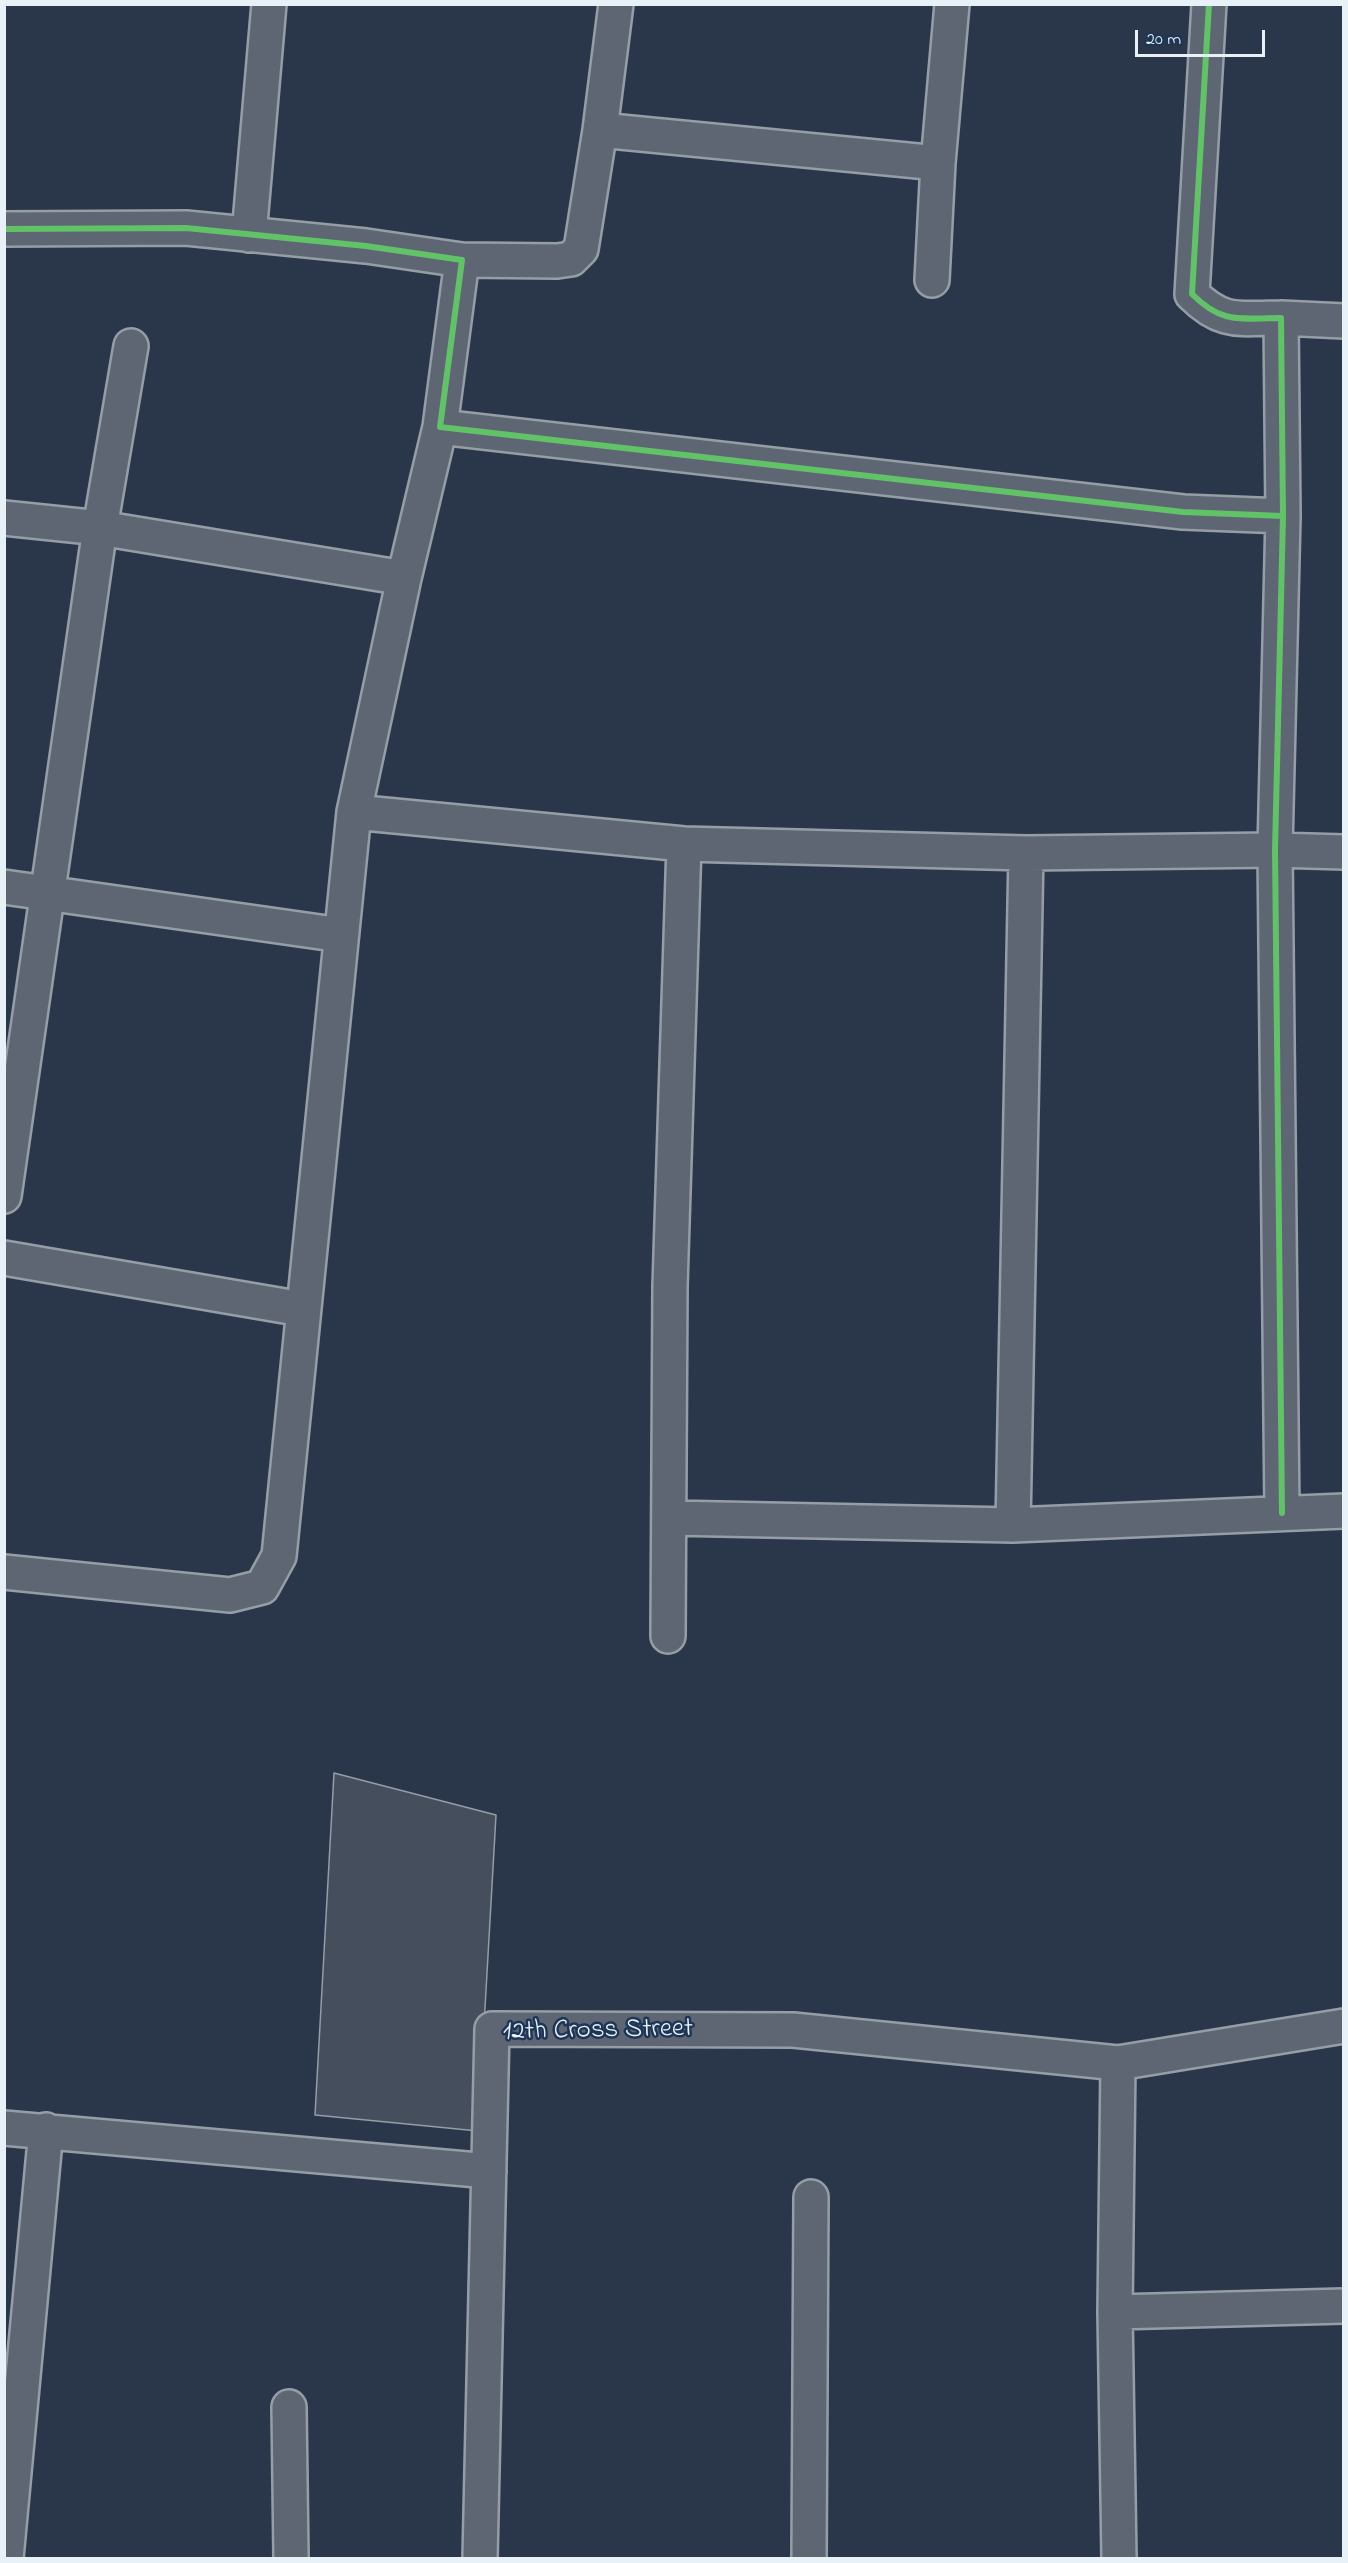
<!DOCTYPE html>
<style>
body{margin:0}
#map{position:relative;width:1348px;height:2563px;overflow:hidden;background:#2a374a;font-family:"Indie Flower",sans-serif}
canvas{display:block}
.frame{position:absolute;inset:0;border:6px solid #e8f1f8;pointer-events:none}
.scale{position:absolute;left:1135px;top:30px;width:130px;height:27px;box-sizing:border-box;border:3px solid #e8f1f8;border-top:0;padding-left:8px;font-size:18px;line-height:21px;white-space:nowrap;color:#e8f1f8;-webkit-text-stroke:4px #1d3557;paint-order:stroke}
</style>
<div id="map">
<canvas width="1348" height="2563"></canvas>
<div class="frame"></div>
<div class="scale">20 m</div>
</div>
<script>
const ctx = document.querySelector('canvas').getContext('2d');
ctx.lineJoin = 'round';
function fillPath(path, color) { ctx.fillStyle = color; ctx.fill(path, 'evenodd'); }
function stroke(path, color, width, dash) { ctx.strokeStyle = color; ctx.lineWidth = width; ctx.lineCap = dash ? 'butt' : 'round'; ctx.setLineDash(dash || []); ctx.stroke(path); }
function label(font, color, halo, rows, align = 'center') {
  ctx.font = font + ' "Indie Flower",sans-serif'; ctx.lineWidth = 5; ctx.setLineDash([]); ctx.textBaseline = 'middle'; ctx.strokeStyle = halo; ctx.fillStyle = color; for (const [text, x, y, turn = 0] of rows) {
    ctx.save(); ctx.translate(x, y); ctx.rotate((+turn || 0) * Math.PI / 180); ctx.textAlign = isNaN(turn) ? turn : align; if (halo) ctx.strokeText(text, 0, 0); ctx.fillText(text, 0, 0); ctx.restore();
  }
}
const building = new Path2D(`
 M334,1773L496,1815L478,2131L315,2115Z`);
const minor = new Path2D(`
 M616,4L600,130L938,163L952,4
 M1209,4L1192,294C1223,325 1240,318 1281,318L1283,516L1275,850L1282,1513
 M4,229L186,228L366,246L462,260L440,427L1183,512L1283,516
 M249,235L269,4
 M462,260L557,261L571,259L581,249L600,130
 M932,280L938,163
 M1281,318L1344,321
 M4,518L100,528L404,578
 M354,812L684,844L1026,853L1275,850L1344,852
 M4,887L341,935
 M4,1196L100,528L131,346
 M4,1258L302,1309
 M671,1518L1013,1525L1344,1511
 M1013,1525L1026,853
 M4,1572L230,1595L262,1587L279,1556L354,812L404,578L440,427
 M668,1636L670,1286L684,844
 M4,2128L489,2171
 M1115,2312L1344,2306
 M289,2407L291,2558
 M6,2558L46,2130
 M480,2558L492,2029L793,2030L1118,2063
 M809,2558L811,2197
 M1119,2558L1115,2312L1118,2063L1344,2026`);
const cycleway = new Path2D(`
 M1209,4L1192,294C1223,325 1240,318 1281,318L1283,516L1275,850L1282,1513
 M4,229L186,228L366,246L462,260L440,427L1183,512L1283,516`);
const streetNames = [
 ["12th Cross Street",598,2032,-1]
];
fillPath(building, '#444e5c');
stroke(building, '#959da7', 1.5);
stroke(minor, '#959da7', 38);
stroke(minor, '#5d6672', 33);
stroke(cycleway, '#61c268', 6);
label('27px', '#e8f1f8', '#1d3557', streetNames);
</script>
